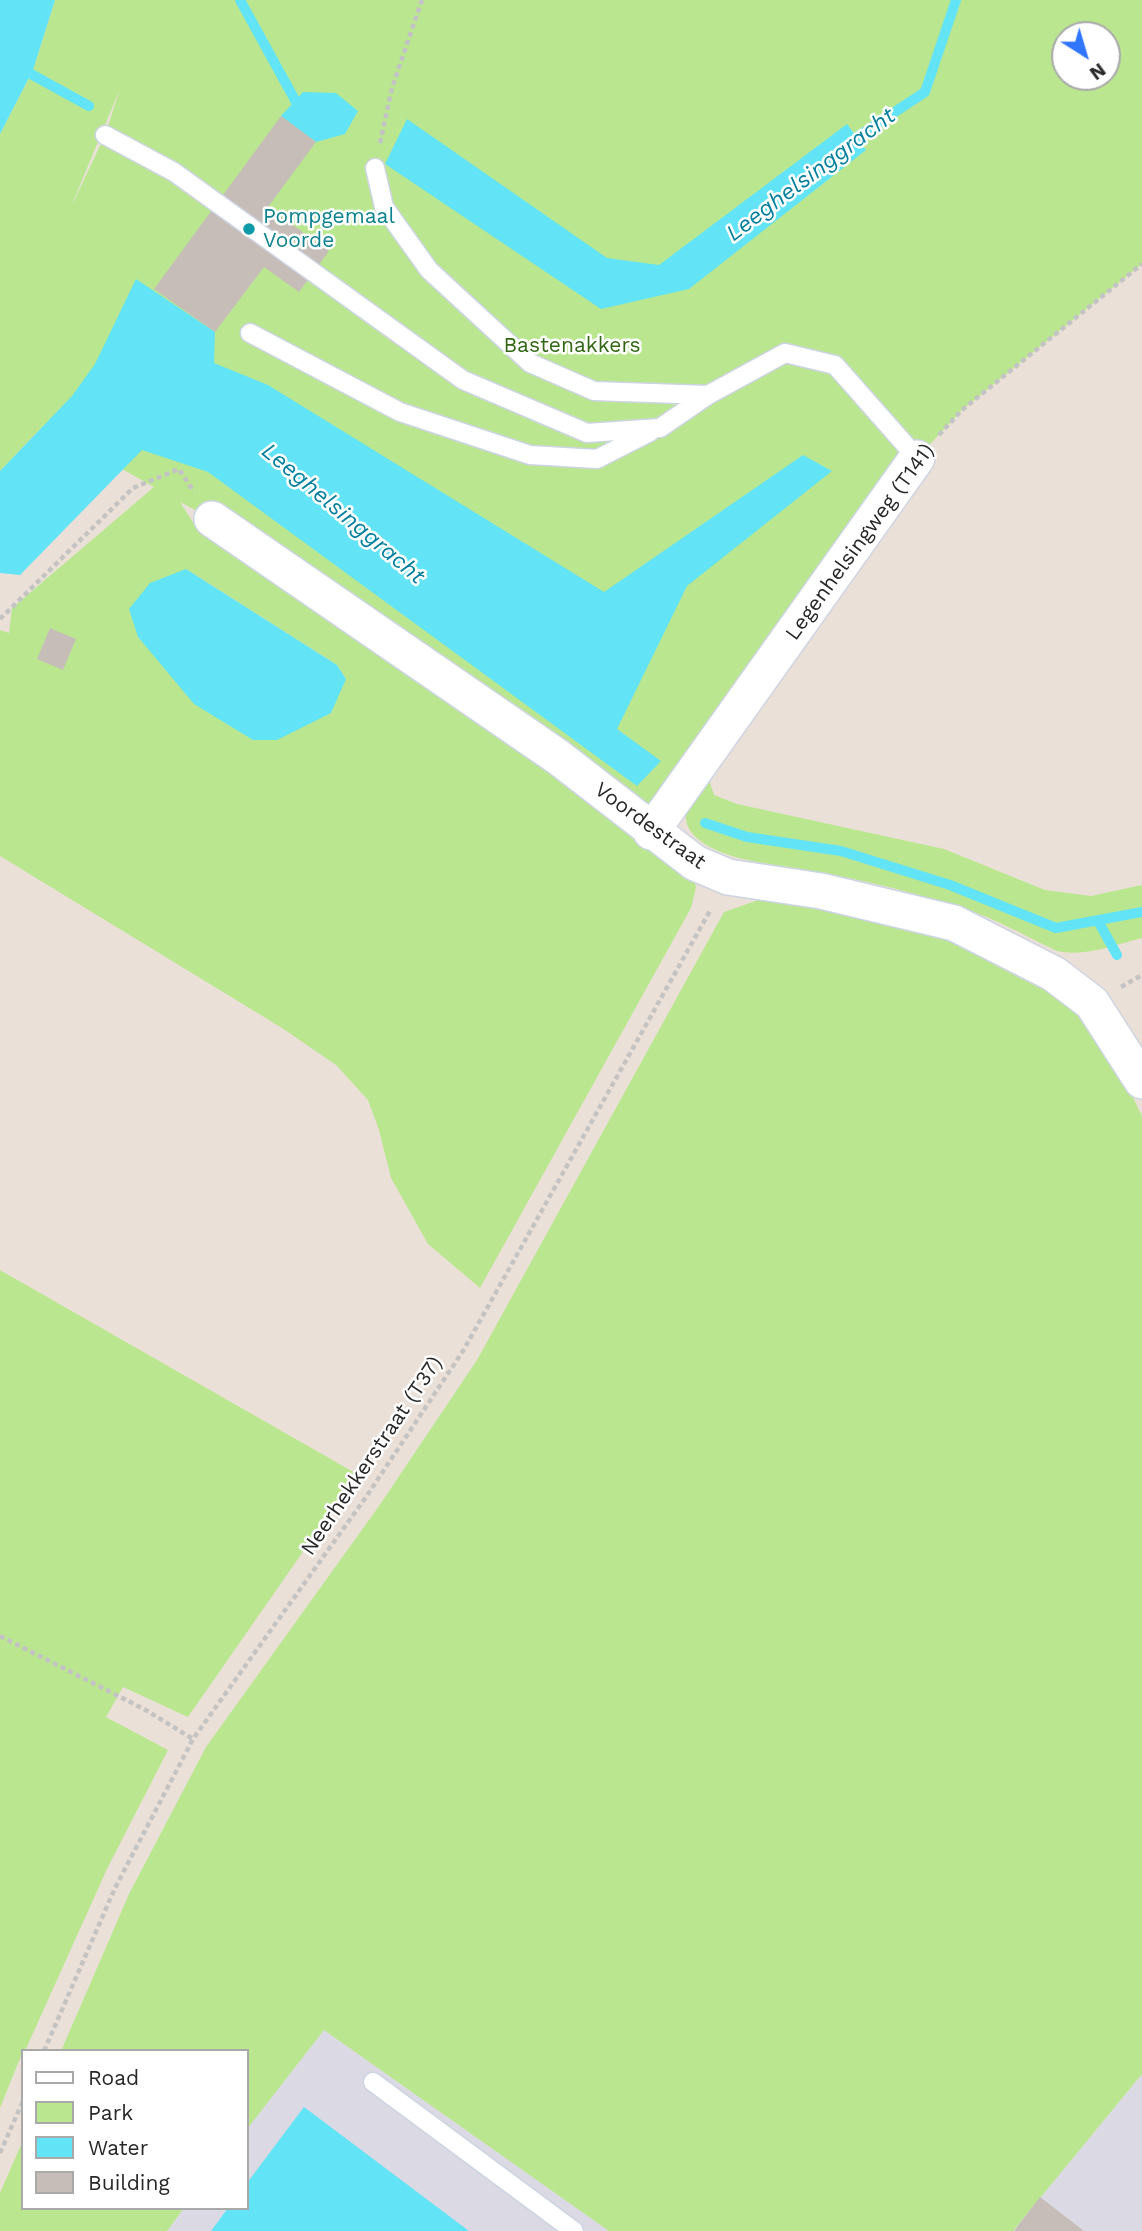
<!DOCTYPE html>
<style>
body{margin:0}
#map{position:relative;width:1142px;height:2231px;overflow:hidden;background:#ebe0d8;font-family:"Work Sans",sans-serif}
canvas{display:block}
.legend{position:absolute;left:21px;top:2049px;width:228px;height:161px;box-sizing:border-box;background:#fff;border:2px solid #a9a9a9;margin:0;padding:9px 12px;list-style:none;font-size:21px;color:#282828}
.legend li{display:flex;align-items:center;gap:14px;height:35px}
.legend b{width:35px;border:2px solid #a9a9a9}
.north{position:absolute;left:1051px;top:21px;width:70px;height:70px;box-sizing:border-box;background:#fff;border:2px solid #a9a9a9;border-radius:50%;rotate:143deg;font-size:19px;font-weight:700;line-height:28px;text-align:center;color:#282828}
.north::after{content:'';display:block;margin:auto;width:24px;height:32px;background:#3176ff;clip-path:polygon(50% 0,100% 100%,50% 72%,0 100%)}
</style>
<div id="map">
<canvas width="1142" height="2231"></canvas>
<ul class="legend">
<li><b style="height:9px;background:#fff"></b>Road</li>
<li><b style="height:19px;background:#bae690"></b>Park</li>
<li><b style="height:19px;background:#62e4f6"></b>Water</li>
<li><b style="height:19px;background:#c6bdb8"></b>Building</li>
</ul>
<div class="north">N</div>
</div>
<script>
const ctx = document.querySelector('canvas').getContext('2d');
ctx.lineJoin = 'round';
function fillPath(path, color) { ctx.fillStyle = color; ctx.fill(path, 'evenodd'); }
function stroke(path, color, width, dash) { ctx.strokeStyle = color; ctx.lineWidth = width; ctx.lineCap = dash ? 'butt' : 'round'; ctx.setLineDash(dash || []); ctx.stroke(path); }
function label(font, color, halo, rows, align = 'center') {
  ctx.font = font + ' "Work Sans",sans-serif'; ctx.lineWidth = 5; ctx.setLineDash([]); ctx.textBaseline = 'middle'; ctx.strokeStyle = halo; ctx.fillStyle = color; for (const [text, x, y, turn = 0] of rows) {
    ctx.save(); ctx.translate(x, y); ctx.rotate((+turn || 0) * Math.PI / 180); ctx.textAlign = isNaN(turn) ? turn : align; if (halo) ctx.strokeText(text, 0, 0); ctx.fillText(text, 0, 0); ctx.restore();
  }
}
const industrial = new Path2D(`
 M324,2030L609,2231H167L184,2208H247V2129Z
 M1142,2074V2231H1013Z`);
const green = new Path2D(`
 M55,0H1142V264L962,410L917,458L651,832L212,519L180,502L194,524L210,538L365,636L692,874L696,887L691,908L480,1288L428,1244L391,1178L379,1130L368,1100L336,1065L282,1028L0,856V630L9,633L12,608L154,487L44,425L0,471V134L33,70ZM1065,35H1107V77H1065ZM120,89L105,135L73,203V202ZM186,569L337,665L346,679L152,652L138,637Z
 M708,777L714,795L737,804L944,849L1045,890L1091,896L1142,885V938C1114,945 1086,957 1057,951C1025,936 993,917 959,907C900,888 838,874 776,865C750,861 711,855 692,833C676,813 696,792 708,777Z
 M770,896C881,919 993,928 1079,1011C1106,1037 1126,1083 1142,1116V2074L1013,2231H609L324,2030L247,2129V2051H61L129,1894L206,1747L379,1506L477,1360L724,912Z
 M0,1270L357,1474L188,1717L123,1687L106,1717L168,1750L107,1869L25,2051H23L0,2108Z
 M23,2140V2208H184L167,2231H0V2193Z`);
const water = new Path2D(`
 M0,0H55L33,70L0,134Z
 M303,92L336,93L358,111L345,134L316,142L281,116Z
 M407,119L607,258L659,265L847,124L866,150L689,289L601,309L385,164Z
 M136,279L215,332L214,363L268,385L604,592L803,455L832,471L687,586L617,729L661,761L637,786L208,472L142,450L20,575L0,573V471L72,396L95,364Z
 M186,569L337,665L346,679L331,713L277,740H253L194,704L138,637L129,609L150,583Z
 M304,2107L469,2231H211L228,2208H247V2183Z`);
const stream = new Path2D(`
 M240,0L301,111
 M0,57L89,106
 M845,145L925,92L956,0
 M705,823L747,837L841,851L950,885L1056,928L1142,912
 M1098,921L1117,955`);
const building = new Path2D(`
 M281,116L316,142L268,207L329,251L299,292L264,267L215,332L154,289Z
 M50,628L76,639L63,670L37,659Z
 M1040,2197L1084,2231H1014Z`);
const path = new Path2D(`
 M380,143L392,88L422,0
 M939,435L962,410L1142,264
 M0,619L133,488L179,469L194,492
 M1121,987L1142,975
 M0,1636L144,1709L193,1739
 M44,2051L115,1888L193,1739L366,1497L463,1351L711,909
 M0,2153L23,2101`);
const service = new Path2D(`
 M105,135L174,172L463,380L587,433L660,428L708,395L785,353L835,365L917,458
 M375,168L384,207L429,270L530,363L594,391L708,395
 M250,333L400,412L530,455L597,459L650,432
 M373,2082L574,2231`);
const minor = new Path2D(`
 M212,519L558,757L695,863L728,877L821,891L954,923L1054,974L1092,1003L1142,1081
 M651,832L917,458`);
const markers = [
 [249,229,7,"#0f9aa8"]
];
const cultureNames = [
 ["Pompgemaal",263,217],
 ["Voorde",263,241]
];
const parkNames = [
 ["Bastenakkers",572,346]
];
const streetNames = [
 ["Legenhelsingweg (T141)",860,542,-54],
 ["Voordestraat",650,826,36],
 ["Neerhekkerstraat (T37)",372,1456,-56]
];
const waterNames = [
 ["Leeghelsinggracht",811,175,-37],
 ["Leeghelsinggracht",343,514,40]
];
fillPath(industrial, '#dbd9e3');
fillPath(green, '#bae690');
fillPath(water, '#62e4f6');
stroke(stream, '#62e4f6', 10);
fillPath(building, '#c6bdb8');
stroke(service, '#cdd4e2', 21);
stroke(minor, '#cdd4e2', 38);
stroke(path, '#c3c3c3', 4.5, [5, 3.5]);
stroke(service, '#fff', 18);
stroke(minor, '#fff', 35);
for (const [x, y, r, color] of markers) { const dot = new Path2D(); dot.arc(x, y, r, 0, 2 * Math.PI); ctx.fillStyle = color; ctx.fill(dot); stroke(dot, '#fff', 2.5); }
label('21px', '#0d838f', '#fff', cultureNames, 'left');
label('21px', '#326815', '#fff', parkNames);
label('21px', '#282828', '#fff', streetNames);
label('italic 23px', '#05809e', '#fff', waterNames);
</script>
